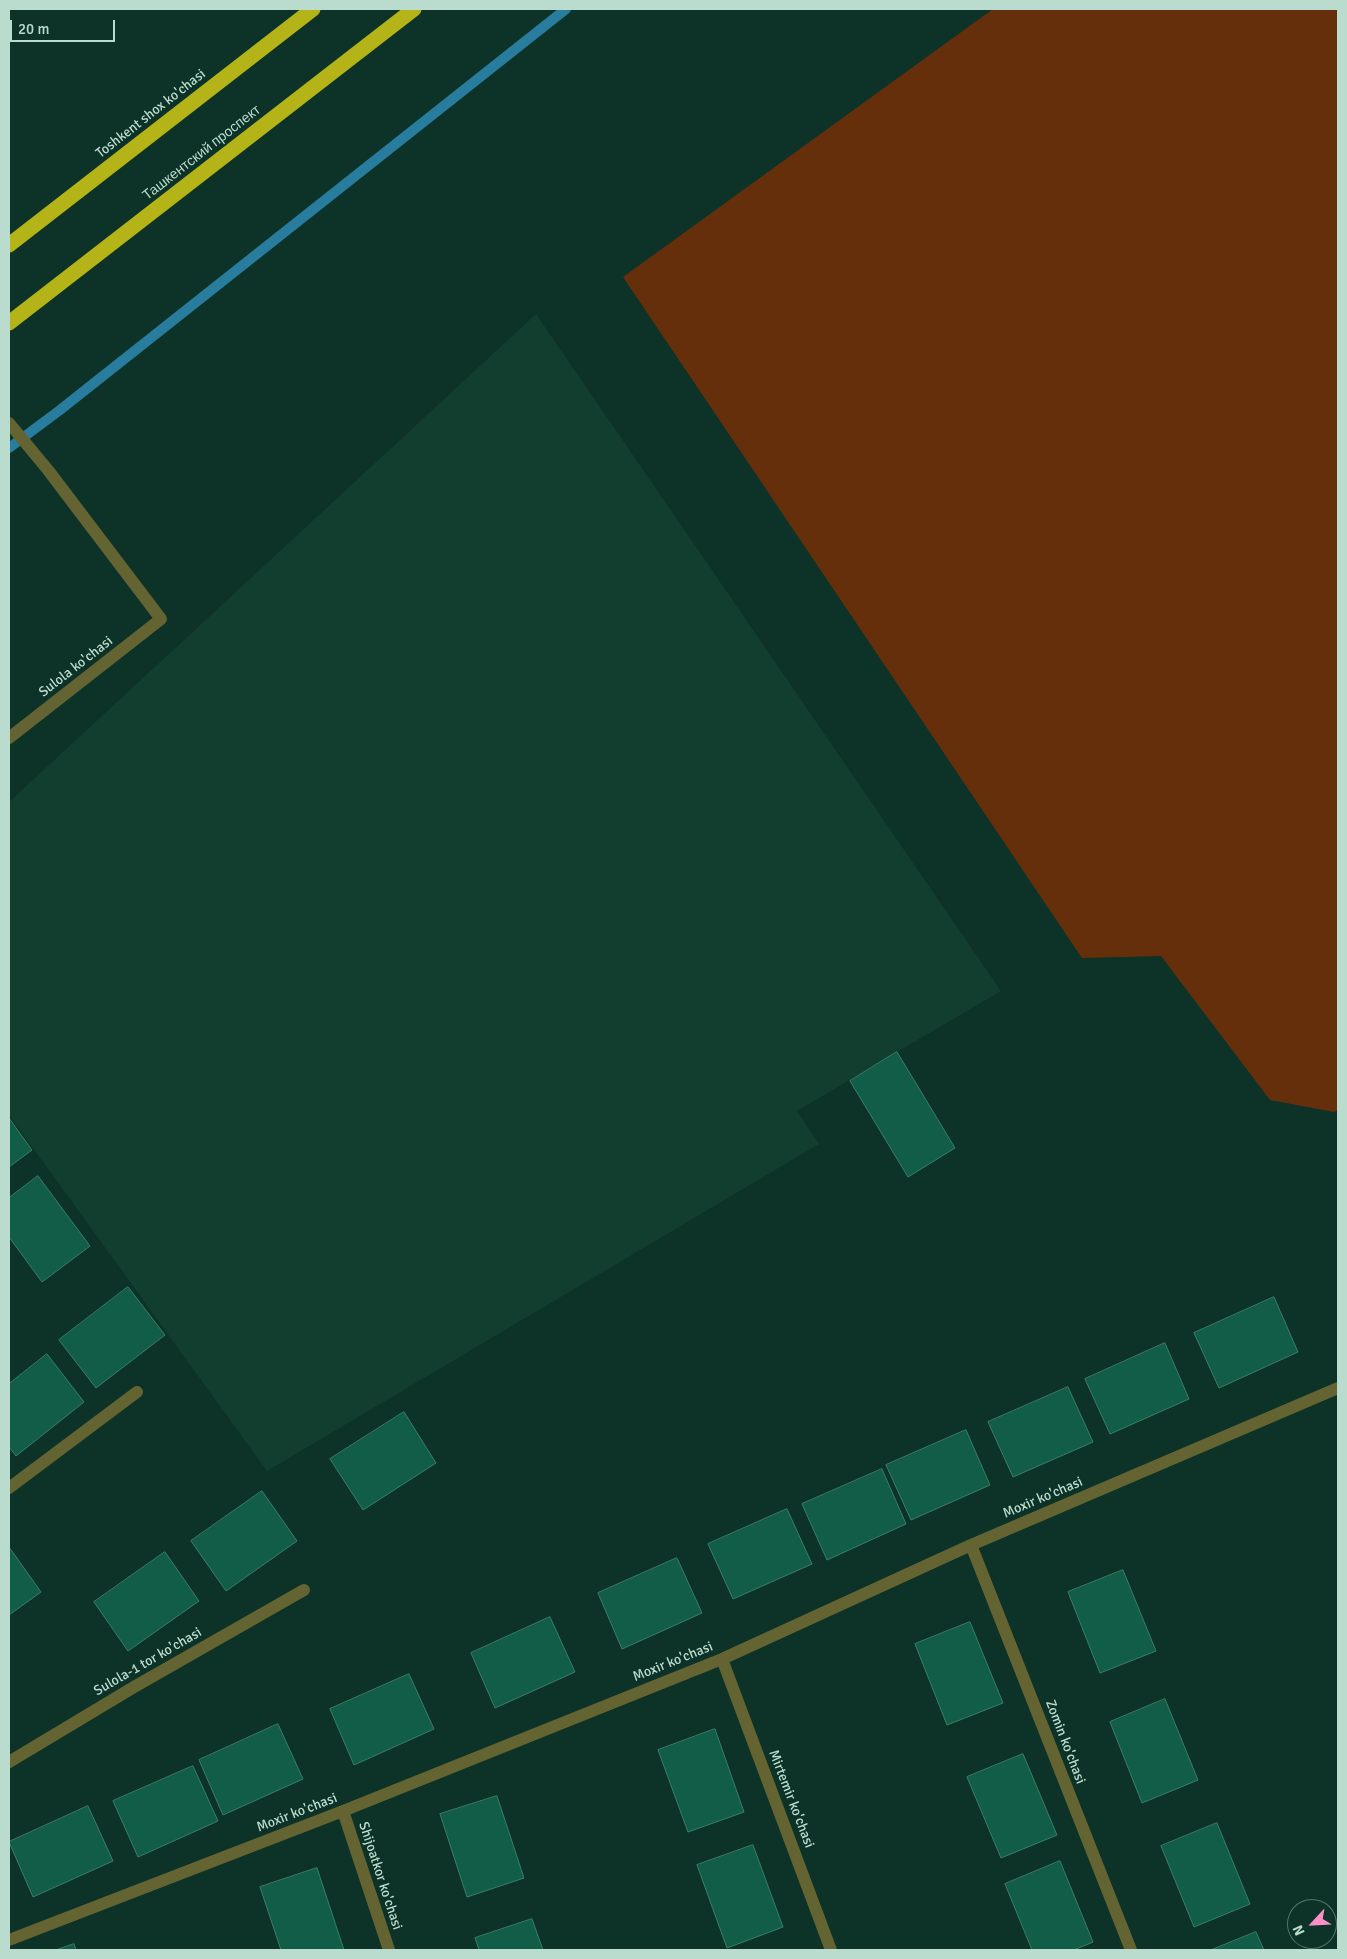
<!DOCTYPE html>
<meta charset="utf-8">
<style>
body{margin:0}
#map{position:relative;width:1347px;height:1959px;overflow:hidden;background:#0d3227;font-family:Signika,sans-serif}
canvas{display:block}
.frame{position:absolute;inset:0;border:10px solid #badcce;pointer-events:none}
.north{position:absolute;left:1287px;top:1899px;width:50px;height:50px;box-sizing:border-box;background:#0d3227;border:1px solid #52766a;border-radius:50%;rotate:245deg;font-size:14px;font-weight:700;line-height:20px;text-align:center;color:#badcce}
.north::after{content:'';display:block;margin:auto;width:18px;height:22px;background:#fb8fc6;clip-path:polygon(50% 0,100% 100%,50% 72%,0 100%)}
.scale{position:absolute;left:10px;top:20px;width:105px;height:22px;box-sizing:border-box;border:2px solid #badcce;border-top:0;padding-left:6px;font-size:15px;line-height:18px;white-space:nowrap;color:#badcce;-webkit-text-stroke:4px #0d3227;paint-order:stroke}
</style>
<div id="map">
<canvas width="1347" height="1959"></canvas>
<div class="frame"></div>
<div class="north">N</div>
<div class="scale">20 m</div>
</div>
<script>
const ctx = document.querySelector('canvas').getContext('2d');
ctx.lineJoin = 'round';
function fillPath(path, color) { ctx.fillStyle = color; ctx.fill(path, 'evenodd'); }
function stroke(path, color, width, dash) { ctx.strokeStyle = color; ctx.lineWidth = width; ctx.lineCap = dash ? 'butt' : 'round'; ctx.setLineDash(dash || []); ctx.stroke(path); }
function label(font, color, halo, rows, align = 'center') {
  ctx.font = font + ' Signika,sans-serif'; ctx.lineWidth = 4; ctx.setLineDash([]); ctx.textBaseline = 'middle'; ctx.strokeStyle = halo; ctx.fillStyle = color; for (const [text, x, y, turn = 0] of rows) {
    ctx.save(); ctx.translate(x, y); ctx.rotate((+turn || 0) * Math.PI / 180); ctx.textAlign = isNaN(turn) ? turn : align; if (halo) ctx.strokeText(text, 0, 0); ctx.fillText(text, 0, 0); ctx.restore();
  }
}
const built = new Path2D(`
 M536,314L1001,991L797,1111L819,1144L267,1471L9,1115V802Z`);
const green = new Path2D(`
 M993,9H1338V1110L1334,1112L1270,1100L1161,956L1082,958L623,277Z`);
const stream = new Path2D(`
 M9,448L60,410L566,9`);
const building = new Path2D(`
 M897,1052L955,1148L908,1177L850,1081Z
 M9,1118L32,1150L9,1167Z
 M38,1176L90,1246L42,1282L9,1237V1198Z
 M128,1287L165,1335L96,1388L59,1340Z
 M1274,1297L1298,1352L1219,1388L1194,1333Z
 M1165,1343L1189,1399L1110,1434L1085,1379Z
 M47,1354L84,1402L16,1456L9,1447V1384Z
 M1068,1387L1093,1442L1013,1477L988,1422Z
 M404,1412L436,1463L363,1510L330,1459Z
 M966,1430L990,1485L911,1520L886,1465Z
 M882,1469L906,1524L827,1560L802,1504Z
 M262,1491L297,1541L226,1591L191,1541Z
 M787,1509L812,1564L733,1599L708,1544Z
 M9,1547L41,1592L9,1615Z
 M165,1552L199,1601L128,1651L94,1602Z
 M677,1558L702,1613L622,1649L598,1593Z
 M1123,1570L1156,1651L1100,1673L1068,1592Z
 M550,1617L575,1672L495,1708L471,1653Z
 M970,1622L1003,1703L947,1725L915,1644Z
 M409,1674L434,1729L354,1765L330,1709Z
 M1165,1699L1198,1780L1142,1803L1110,1722Z
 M278,1724L303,1779L223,1815L199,1760Z
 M715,1729L744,1812L688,1832L658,1750Z
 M1023,1754L1057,1835L1001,1858L967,1777Z
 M193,1766L218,1821L138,1857L113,1801Z
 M497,1796L524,1878L467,1897L440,1814Z
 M88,1806L113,1861L33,1897L9,1842Z
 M1217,1823L1250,1904L1194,1927L1161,1846Z
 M753,1845L783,1927L727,1948L697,1865Z
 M1060,1861L1093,1942L1074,1950H1032L1005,1884Z
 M317,1868L344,1950H281L260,1887Z
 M532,1919L543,1950H479L475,1938Z
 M1256,1932L1264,1950H1211Z
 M74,1944L76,1950H56Z`);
const minor = new Path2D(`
 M9,423L48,470L161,619L9,738
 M9,1488L137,1392
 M971,1545L1131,1950
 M722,1659L831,1950
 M9,1762L134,1687L304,1590
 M343,1811L389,1950
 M9,1940L343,1811L722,1659L971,1545L1338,1388`);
const highway = new Path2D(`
 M9,245L313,9
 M9,323L414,9`);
const streetNames = [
 ["Toshkent shox ko'chasi",151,114,-38],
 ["Ташкентский проспект",202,153,-38],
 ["Sulola ko'chasi",76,667,-38],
 ["Moxir ko'chasi",1043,1498,-23],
 ["Sulola-1 tor ko'chasi",148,1662,-30],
 ["Moxir ko'chasi",673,1662,-22],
 ["Zomin ko'chasi",1065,1742,69],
 ["Mirtemir ko'chasi",791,1799,69],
 ["Moxir ko'chasi",297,1813,-21],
 ["Shijoatkor ko'chasi",380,1876,72]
];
fillPath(built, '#123e30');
fillPath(green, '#662f0c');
stroke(stream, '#287c9e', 10);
fillPath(building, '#125d48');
stroke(building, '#3a7f68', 1);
stroke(minor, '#646433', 12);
stroke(highway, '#b4b318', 15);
label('14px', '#badcce', '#0d3227', streetNames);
</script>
